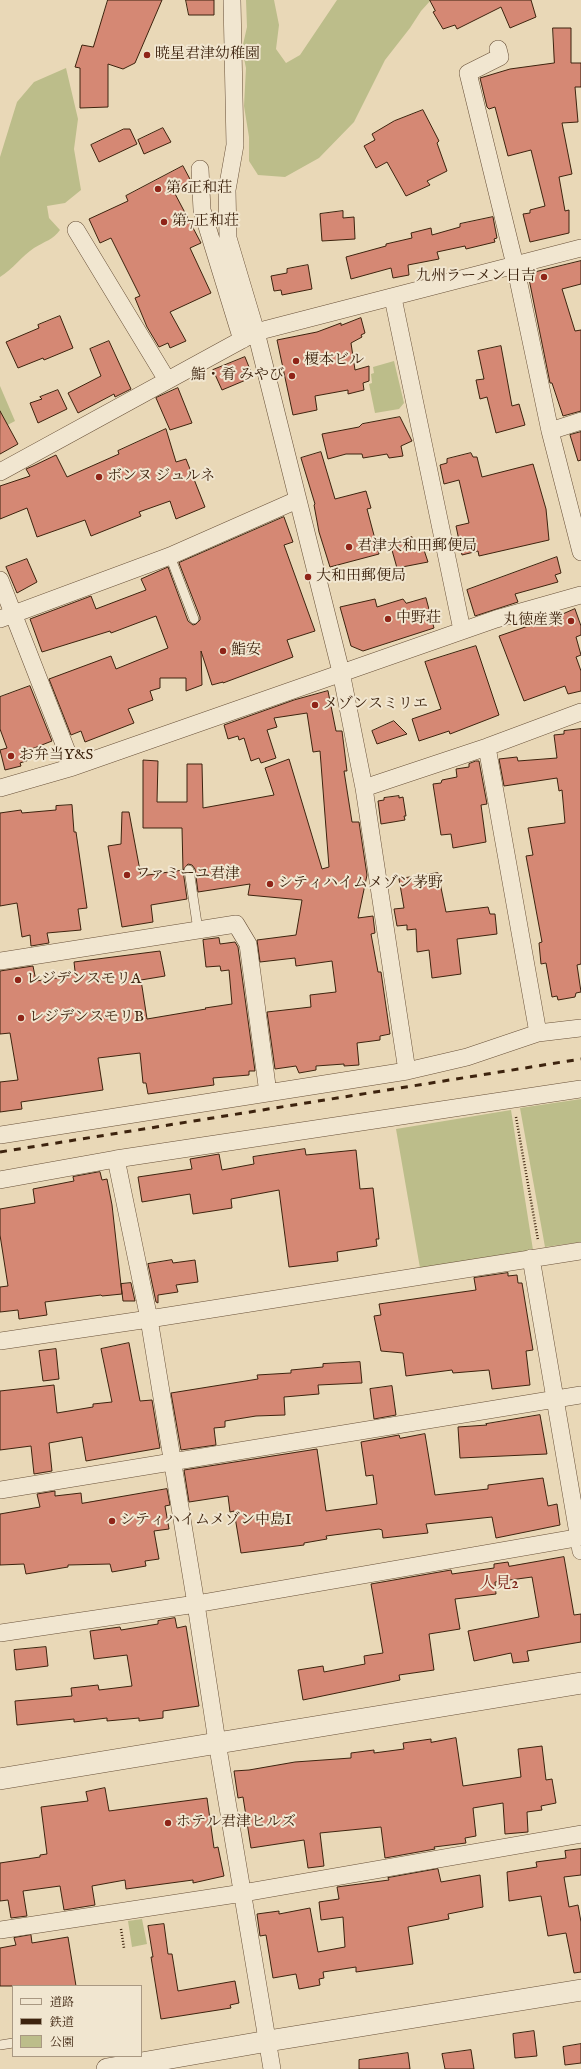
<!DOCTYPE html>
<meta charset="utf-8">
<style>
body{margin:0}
#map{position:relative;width:581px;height:2069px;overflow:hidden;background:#e9d8b7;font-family:"IM FELL English","Noto Serif JP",serif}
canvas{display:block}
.legend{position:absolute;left:12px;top:1985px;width:130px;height:72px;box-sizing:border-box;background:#f1e6d0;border:1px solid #a99882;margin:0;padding:5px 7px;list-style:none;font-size:12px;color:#3d230e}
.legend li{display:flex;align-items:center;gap:8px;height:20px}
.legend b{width:20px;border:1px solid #a99882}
</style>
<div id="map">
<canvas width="581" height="2069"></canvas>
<ul class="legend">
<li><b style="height:5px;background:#f1e6d0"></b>道路</li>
<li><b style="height:5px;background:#3d230e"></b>鉄道</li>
<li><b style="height:11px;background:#bcbd8a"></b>公園</li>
</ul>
</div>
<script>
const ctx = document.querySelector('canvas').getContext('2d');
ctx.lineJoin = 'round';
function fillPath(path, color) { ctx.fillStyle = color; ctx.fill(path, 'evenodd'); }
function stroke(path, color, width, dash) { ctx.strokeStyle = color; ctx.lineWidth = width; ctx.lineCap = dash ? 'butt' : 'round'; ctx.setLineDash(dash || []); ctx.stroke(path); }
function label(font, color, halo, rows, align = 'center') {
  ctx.font = font + ' "IM FELL English","Noto Serif JP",serif'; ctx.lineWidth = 4; ctx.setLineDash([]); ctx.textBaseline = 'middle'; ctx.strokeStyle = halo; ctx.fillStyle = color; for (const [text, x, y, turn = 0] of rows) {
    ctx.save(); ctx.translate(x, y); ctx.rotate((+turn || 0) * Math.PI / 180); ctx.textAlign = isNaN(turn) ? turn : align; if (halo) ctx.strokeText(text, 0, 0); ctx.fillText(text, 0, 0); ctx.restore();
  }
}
const green = new Path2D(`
 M246,0H274L279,25L276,49L286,63L300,55L337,0H431L421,11L410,28L385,60L354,122L319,158L285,177L258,175L249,161V137L244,106L246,68L242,49L247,27Z
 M66,68L78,119L74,149L81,190L65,203L47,206L49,218L60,230C53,240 45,241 34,248C22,256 13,269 0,277V157L17,102L34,82Z
 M394,361L404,403L399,409L375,413L369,384L372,383L371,374L374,373L373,367Z
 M0,386L15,421L0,429Z
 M581,1099V1242L545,1247L520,1108Z
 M511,1110L533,1250L420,1268L396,1129Z
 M142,1919L147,1944L132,1947L128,1921Z`);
const building = new Path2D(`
 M108,0H162L135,63L123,69L108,64V107L80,108V68L75,67L82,45L93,47Z
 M186,0H214V15H189Z
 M430,0H531L536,17L510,28L501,7L457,29L455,25L443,29L433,12L435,11Z
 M553,28H571V63H581V87H575L578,122L562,123L572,174L559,177L565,211L569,210V233L530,242L523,214L530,213V210L545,206L531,150L508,156L495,107L489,109L487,107L480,78L510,69L554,63Z
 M423,110L439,141L437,143L447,171L427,181L430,185L406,196L387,162L376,168L364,146L375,140L372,134L394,121Z
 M163,128L171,142L144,154L138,140Z
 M124,129H130L137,144L99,162L91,145Z
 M183,166L191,181L173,190L201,243L190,248L211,293L170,312L186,341L170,348L168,343L159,347L147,327L135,298L140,296L111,238L100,243L89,219L128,201L126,196Z
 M343,211V218L354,217L355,239L322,241L320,214Z
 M493,217L497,238L494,239L495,242L466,249L465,246L437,252L439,259L408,265L409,275L393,278L391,268L351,279L346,257L386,246V244L412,238L411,233L431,228L432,235L460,227V224Z
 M581,261V284L562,289L575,331L581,330V411L563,416L552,383H550L528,274Z
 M308,265L312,289L282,295L281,290L274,291L271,276L287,273V269Z
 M60,316L73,348L44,360L43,358L18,368L6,342L39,328L38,325Z
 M361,318L365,333L361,335L362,337L351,343L355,370L369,366V381L363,383L364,390L348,394V390L315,396L317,410L293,415L277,340L317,332L341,323V325Z
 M109,341L131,389L115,397L114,394L78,413L68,393L101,376L90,349Z
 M501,346L512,406L519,404L525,425L496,433L487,397L480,399L476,380L484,379L478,351Z
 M245,357L253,377L222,390L213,370Z
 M178,388L192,423L170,430L156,398Z
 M58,390L67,409L38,423L30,403L42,399L40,397Z
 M0,411L18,444L0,454Z
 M400,417L412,441L401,446L403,456L389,458L387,454L363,458L362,454H346L328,459L322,434L359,427L362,424Z
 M166,429L176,462L186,459L205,507L176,519L170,501L139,512L141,516L91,536L85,520L37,537L27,508L0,519V486L30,476L26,469L33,466L56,455L67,477L119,454L118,451Z
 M581,432V460L578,461L570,435Z
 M321,452L335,499L366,491L371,508L367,509L379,554L330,567L319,532L314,505L315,504L301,458Z
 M471,453L473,457H477L482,477L533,464L546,509L549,540L479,556L478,551L462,555L456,526L469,523L459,480L444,484L440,465L447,463V459Z
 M284,517L293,542L284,545L315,631L287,640L293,657L223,683V682L212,685L201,651L202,685L186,691V678H160V688L150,691L153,700L128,709L134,723L85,742L81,731L71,735L49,679L111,656L116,669L168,648L156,616L111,633L110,631L42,652L30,619L91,596L96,609L146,590L141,579L168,567L188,621L193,625L196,624L200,620V617L179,563Z
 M412,537L413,541H417L420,548L423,547L428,562L397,568L390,543Z
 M557,557L561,573L555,575L558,582L515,594L518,602L475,616L467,590Z
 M27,559L37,582L17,593L6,567Z
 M426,598L434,628L363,651L351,646L340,607L375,599L377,607L403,599L406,603Z
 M575,609L581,626V635L576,637L581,655L576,657L581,671V691L568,694L565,686L524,701L499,636L537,623L554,614L555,617Z
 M476,646L499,715L450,734L449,731L419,741L412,719L441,709L425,662Z
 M30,686L52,741L29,750L32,759L20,763L21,766L5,770L0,750L7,748L0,729V697Z
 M328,691L336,731H342L347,771H344L352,822H359L367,875L358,918L373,916L375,933L371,934L378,972H381L390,1034L380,1036V1040L357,1043L359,1065L344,1066V1064L316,1066V1070L299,1073L296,1066L275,1069L267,1012L311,1007L310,995L336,992L332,961L296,966L295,958L260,962L257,940L296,935L302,900L248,895L250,884L198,892L195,869L192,865L188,864L183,870L187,899L151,905L153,922L122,927L108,846L121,844L122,812H129L141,876L183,870L182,828H143V760L158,761L157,802H187V764H202L203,808L274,795L265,768L289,759L322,869L329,867L320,751L313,752L307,713L274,718L277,727L267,730L276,758L261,763L259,758L251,761L244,738L239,740L238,736L228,739L224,725L294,700Z
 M394,721L407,734L377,744L372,731Z
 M581,729V964L577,965L581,992L576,993L575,997L558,1000L557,996L552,997L546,963L541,964L539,943L542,942L526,856L533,855L528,828L565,823L562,790L559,791L557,778L504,786L499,759L517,757L518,761L557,758L554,735L564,734V731Z
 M476,761H479L487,804L481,805L486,842L453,848L451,834L441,835L433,784L441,783L442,780L457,777L456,769L469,767V764Z
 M399,796V798L403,797L406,816H404L405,820L381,824L378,801L384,800V798Z
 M72,805L74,832H76L87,908L78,909L81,930L47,933L49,943L31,946L30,935L22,937L17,903L0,906V813L21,810L22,813L56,810V806Z
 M438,873L446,912L488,907L490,914H495L497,934L457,939L461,974L432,978L429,950L417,952L416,929L407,930V925L397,926L394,909L404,908L399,879Z
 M219,938L220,944L235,942L238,947L255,1071H249V1075L213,1078L214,1085L148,1094L146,1083H143L140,1053L98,1058L103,1090L21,1102L22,1109L0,1112V1082L18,1080L10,1033L0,1034V971L33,966L36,981L71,976V972L75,971L74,962L160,951L165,976L141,980L147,1019L206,1009L205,1008L232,1004L229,970L221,971L220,966L206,967L203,940Z
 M305,1149L306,1155L356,1150L360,1189L373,1188L379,1239H376L377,1246L337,1252L338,1261L289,1267L279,1190L231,1199L232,1208L193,1214L190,1194L142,1202L138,1177L192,1169L190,1159L219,1154L222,1170L254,1164L253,1157Z
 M100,1172L102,1180L107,1179L112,1205L122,1294L102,1296L101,1295L45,1302L47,1315L19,1319L18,1310L0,1312V1287L8,1286L0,1235V1209L35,1203L33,1189L74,1181L73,1177Z
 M172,1260L173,1263L195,1260L198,1282L176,1285L178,1292L158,1295V1303L156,1302L148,1264Z
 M508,1273V1276L517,1275L518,1283H522L533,1350L526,1351L530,1385L492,1389L489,1370L453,1373L452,1370L406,1376L403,1353L381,1351L374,1316L381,1315L379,1304L476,1290L474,1278Z
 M131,1283L135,1301H123L121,1284Z
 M129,1343L140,1401L152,1400L160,1448L86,1461L82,1437L49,1443L52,1471L34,1474L31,1446L0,1450V1391L54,1385L57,1413L93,1407V1404L112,1402L101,1349Z
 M56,1349L59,1379L43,1381L39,1351Z
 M360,1362L362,1383L318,1385L319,1394L284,1397L285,1415L256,1416L225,1421V1427L214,1428L216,1445L181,1450L171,1393L258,1379L257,1375L291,1373V1370L323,1367V1364Z
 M392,1386L396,1415L374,1419L370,1389Z
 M540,1415L547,1454L460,1458L458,1427L487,1425L486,1424Z
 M425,1434L435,1495L488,1489V1485L543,1478L548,1506L557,1504L560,1525L496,1538L492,1517L426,1524L428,1533L383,1538L382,1530L379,1529L326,1536L327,1539L304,1543V1545L241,1553L234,1511L230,1512L228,1496L189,1502L184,1470L317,1449L326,1511L377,1504L373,1475L366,1476L361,1442L399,1435L400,1438Z
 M167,1489L170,1505L165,1506L169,1529L154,1531L159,1559L145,1561L146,1566L112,1572L110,1564L68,1565V1567L26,1574L24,1564L0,1565V1514L40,1507L37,1494L55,1491V1496L81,1493L82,1503Z
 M564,1557L574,1615L581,1614V1642L527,1651L529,1661L513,1663L511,1653L474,1661L468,1631L539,1617L532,1577L495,1582L496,1594L455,1599L460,1629L429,1634L434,1670L399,1675L400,1680L303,1700L298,1670L323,1666L324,1672L365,1664L364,1656L383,1653L371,1584L451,1570L452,1574L494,1568V1564L508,1562L509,1566Z
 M175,1618L177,1628L186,1626L199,1706L163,1711V1718L139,1721V1718L107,1721V1718L74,1722V1719L17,1725L15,1701L72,1696L71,1688L98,1685L99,1690L132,1686L127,1655L94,1659L90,1631L120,1627L121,1630L158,1624V1621Z
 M46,1647L48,1666L16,1670L14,1650Z
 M456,1738L463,1786L521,1777L518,1749L542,1746L546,1780L552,1779L556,1803L541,1806L542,1810L527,1812L528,1832L505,1834L503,1803L473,1808L476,1836L465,1838L466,1843L434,1847L435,1849L385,1858L381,1827L320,1833L324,1866L308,1868L304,1840L251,1848L243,1797L238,1798L234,1771L249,1770L295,1762L351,1758V1753L374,1750V1753L404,1749L403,1743L431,1739V1742Z
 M105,1788L109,1811L207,1798L214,1848L218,1847L224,1876L193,1883V1880L126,1889L125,1880L92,1886L95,1905L64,1910L60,1886L23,1891L27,1916L11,1918L8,1900L0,1901V1863L40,1857V1855L47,1854L41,1807L88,1801L86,1792Z
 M581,1849V1875L564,1877L569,1907L578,1905L581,1922V1972L574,1973L566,1933L548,1936L541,1896L509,1901L507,1872L537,1867L536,1862L566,1858L565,1851Z
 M438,1869L441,1882L480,1875L483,1907L448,1914L449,1919L408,1927L413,1964L356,1972V1967L323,1972L324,1978L319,1979L320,1985L299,1989L296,1974L273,1978L266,1935L260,1936L257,1914L279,1911V1914L310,1908L318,1952L345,1947L343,1917L321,1920L319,1902L339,1899L337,1887L389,1880L388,1878Z
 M164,1924L168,1954H172L178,1991L235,1981L239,2003L230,2005L231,2008L161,2019L151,1957H153L148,1926Z
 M31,1935L32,1943L68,1937L76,1986H0V1948L16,1945L14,1938Z
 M534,2031L537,2056L515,2058L513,2034Z
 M581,2044V2063L565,2065L563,2047Z
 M471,2050L474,2069H445L442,2054Z
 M408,2053L410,2069H359V2060Z`);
const path = new Path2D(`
 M516,1117L538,1240
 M121,1929L124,1948`);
const service = new Path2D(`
 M170,556L194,619
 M189,870L198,930
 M0,2045L13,2043`);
const minor = new Path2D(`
 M232,0L235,145L227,190L228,238L256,332L341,672L364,788L407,1071
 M498,49L500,57L468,73L515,265L550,431L581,552
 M200,169L202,210L242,340
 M76,230L167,380
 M393,298L462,630
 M550,431L581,421
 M0,472L256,332L581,248
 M0,580L73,767
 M0,619L170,556L297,500
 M487,747L538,1033
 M0,788L73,767L496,619L581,595
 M364,788L487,747L581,712
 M0,961L236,924L248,944L268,1093
 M0,1135L407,1071L467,1057L538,1033L581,1028
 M116,1159L149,1319L196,1604L217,1742L272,2069
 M0,1180L116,1159L581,1089
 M531,1258L581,1551
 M0,1341L149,1319L581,1251
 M0,1490L581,1395
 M0,1633L196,1604L581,1537
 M0,1930L243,1893L581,1834`);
const tertiary = new Path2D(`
 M0,1779L581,1683
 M107,2069L268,2041L581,1990`);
const rail = new Path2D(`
 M0,1152L581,1059`);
const markers = [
 [147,55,4,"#8f2418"],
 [158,189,4,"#8f2418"],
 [164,222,4,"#8f2418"],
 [544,277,4,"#8f2418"],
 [296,361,4,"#8f2418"],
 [292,376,4,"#8f2418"],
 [99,477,4,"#8f2418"],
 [349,547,4,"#8f2418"],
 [308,577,4,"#8f2418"],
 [388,619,4,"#8f2418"],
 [571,621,4,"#8f2418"],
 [223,651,4,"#8f2418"],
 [315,705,4,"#8f2418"],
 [11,756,4,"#8f2418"],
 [127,875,4,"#8f2418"],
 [270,884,4,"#8f2418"],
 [18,980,4,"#8f2418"],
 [21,1018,4,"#8f2418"],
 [112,1521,4,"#8f2418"],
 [168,1823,4,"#8f2418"]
];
const poiNames = [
 ["暁星君津幼稚園",155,55],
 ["第6正和荘",166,189],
 ["第7正和荘",172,222],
 ["九州ラーメン日吉",536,277,"right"],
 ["榎本ビル",304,361],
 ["鮨・肴 みやび",284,376,"right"],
 ["ボンヌ ジュルネ",107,477],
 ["君津大和田郵便局",357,547],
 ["大和田郵便局",316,577],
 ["中野荘",396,619],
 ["丸徳産業",563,621,"right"],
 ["鮨安",231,651],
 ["メゾンスミリエ",323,705],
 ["お弁当Y&S",19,756],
 ["ファミーユ君津",135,875],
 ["シティハイムメゾン茅野",278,884],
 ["レジデンスモリA",26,980],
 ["レジデンスモリB",29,1018],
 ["シティハイムメゾン中島I",120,1521],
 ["ホテル君津ヒルズ",176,1823]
];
const neighbourhoodNames = [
 ["人見2",499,1585]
];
fillPath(green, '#bcbd8a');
fillPath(building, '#d58874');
stroke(building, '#3d230e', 1);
stroke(service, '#685038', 10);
stroke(minor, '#685038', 18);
stroke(tertiary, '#685038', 22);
stroke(path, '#3d230e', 2.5, [1, 2]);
stroke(service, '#f1e6d0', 9);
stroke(minor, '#f1e6d0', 17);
stroke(tertiary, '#f1e6d0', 21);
stroke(rail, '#3d230e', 3, [7, 7]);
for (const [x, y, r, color] of markers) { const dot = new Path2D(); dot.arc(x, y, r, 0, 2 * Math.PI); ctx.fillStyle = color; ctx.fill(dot); stroke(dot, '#f1e6d0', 1.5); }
label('15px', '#3d230e', '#f1e6d0', poiNames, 'left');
label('16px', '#7a1f14', '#f1e6d0', neighbourhoodNames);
</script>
